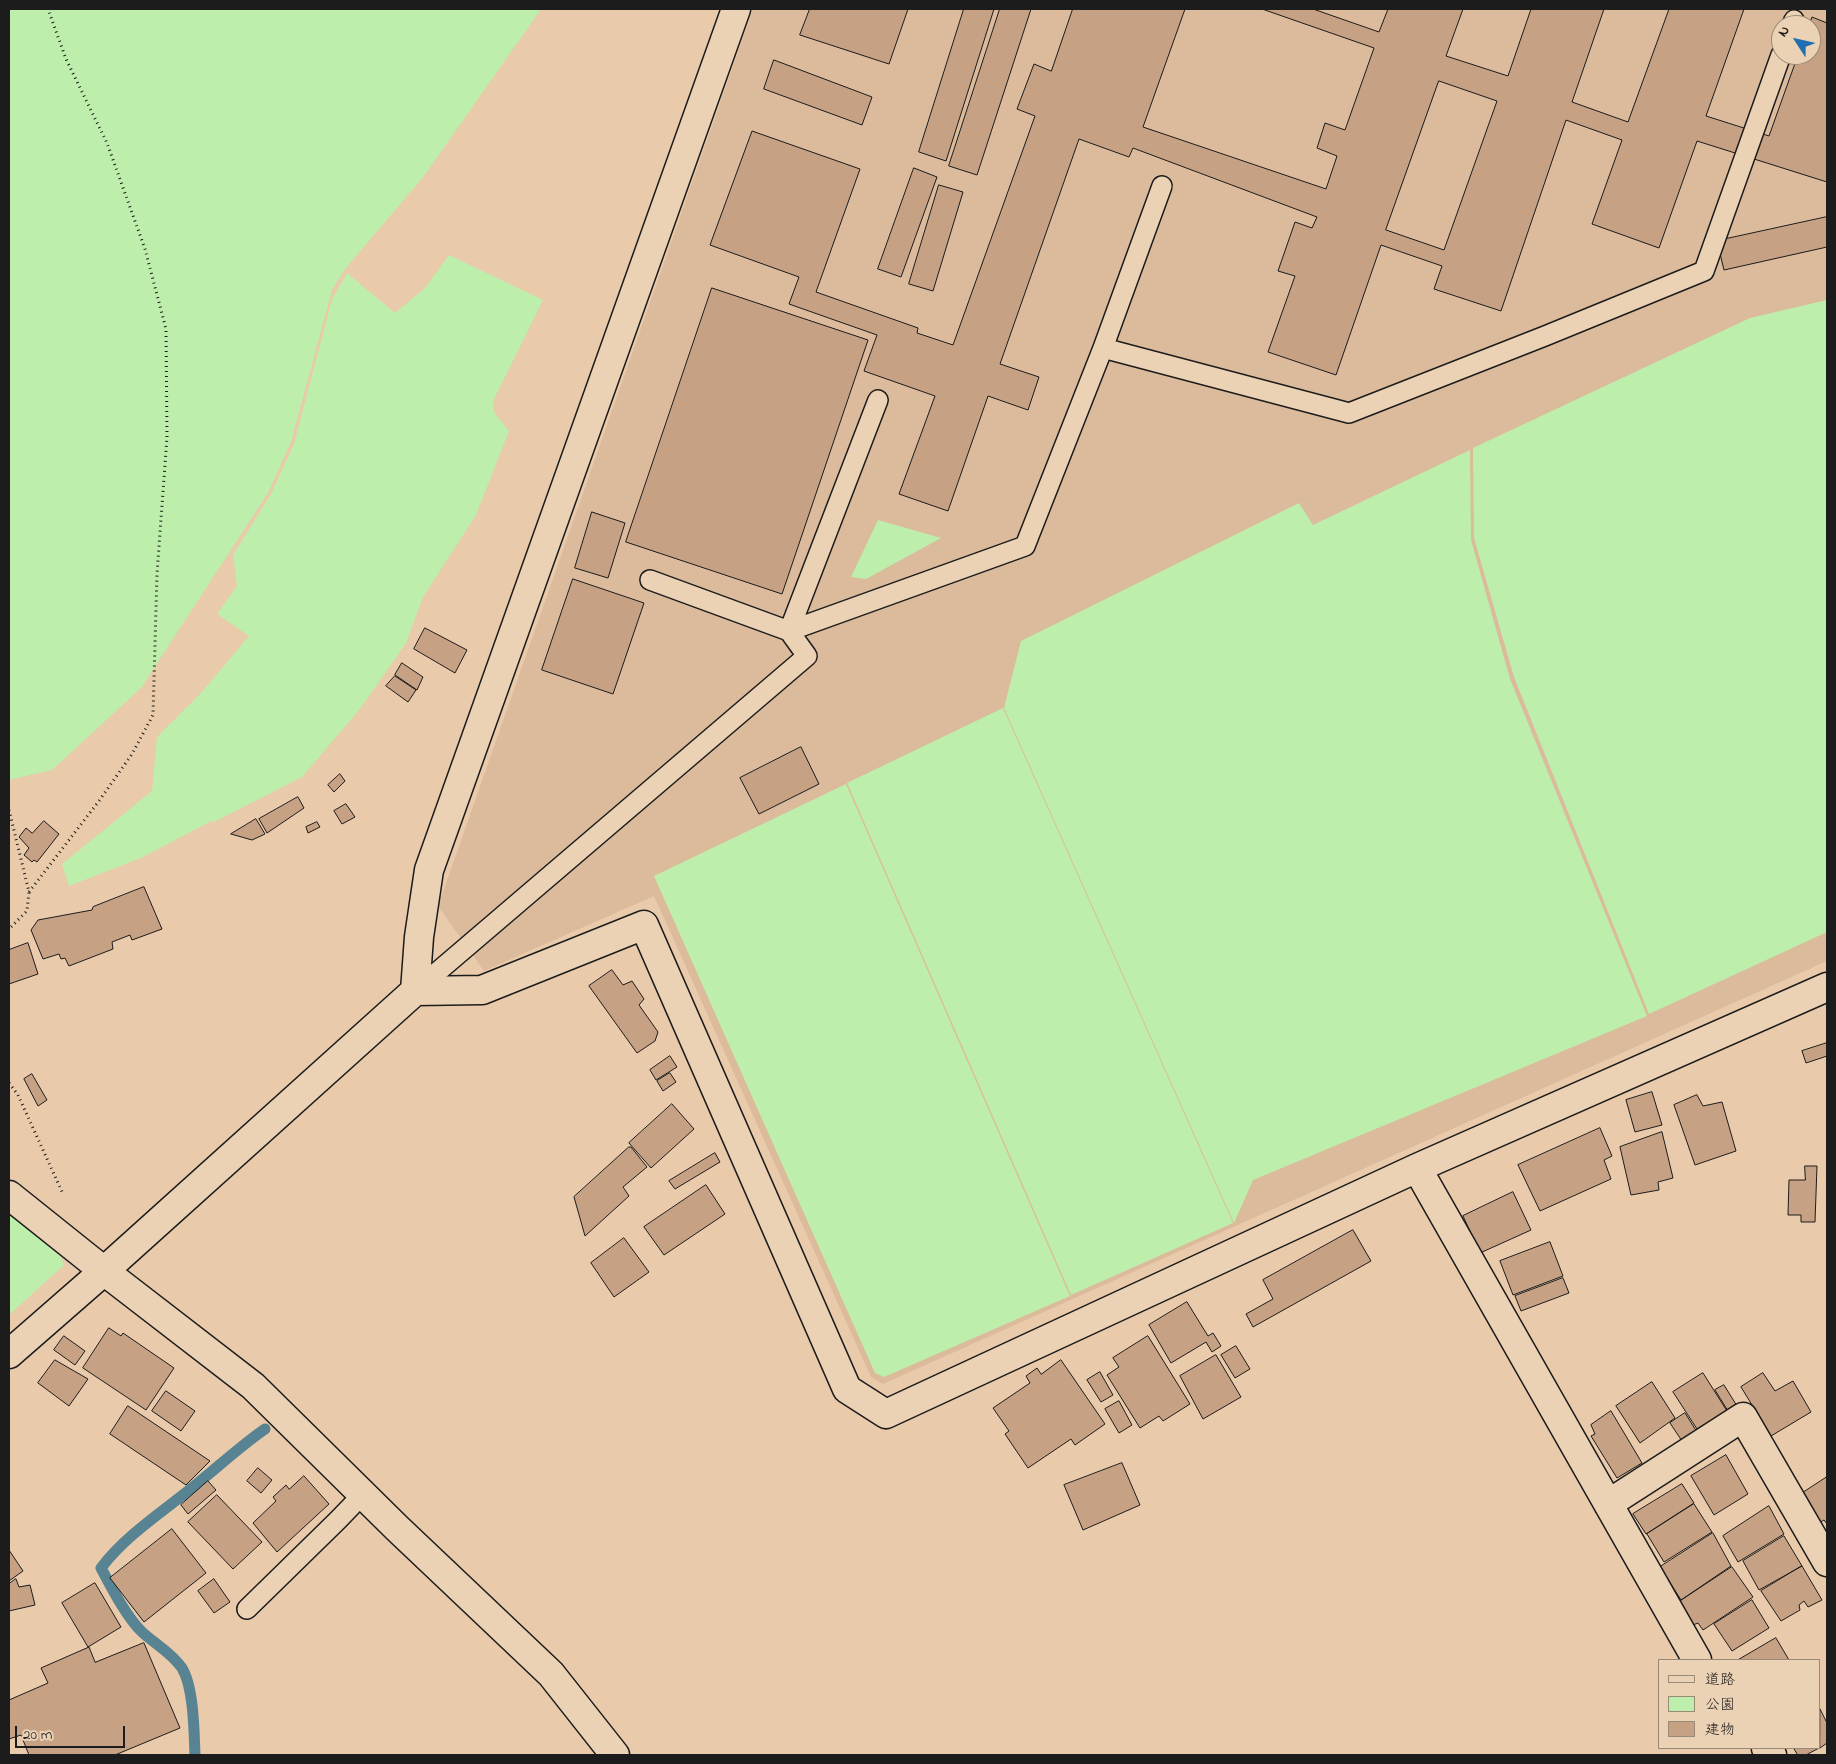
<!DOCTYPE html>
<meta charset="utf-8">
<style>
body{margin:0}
#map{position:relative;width:1836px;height:1764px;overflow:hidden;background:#e9caaa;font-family:"Indie Flower","Klee One",sans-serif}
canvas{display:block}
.frame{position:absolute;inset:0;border:10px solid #1c1c1c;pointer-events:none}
.legend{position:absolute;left:1658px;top:1659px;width:162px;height:90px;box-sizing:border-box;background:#ecd2b4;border:1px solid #998977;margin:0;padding:6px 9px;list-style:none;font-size:15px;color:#1c1c1c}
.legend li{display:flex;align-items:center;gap:10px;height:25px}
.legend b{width:25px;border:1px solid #998977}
.north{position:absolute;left:1771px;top:15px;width:50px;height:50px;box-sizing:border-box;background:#ecd2b4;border:1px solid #998977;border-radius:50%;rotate:305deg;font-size:14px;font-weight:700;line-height:20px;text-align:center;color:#1c1c1c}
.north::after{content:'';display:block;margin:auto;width:18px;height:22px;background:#1f6fb2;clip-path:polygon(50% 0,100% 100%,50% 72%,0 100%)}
.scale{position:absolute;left:15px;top:1726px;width:110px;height:22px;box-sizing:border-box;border:2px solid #1c1c1c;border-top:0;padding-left:6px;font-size:15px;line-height:18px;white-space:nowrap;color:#1c1c1c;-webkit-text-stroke:4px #ecd2b4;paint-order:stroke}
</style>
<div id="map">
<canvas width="1836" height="1764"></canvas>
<div class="frame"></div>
<ul class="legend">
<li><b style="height:6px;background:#ecd2b4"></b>道路</li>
<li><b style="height:14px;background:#beeeac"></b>公園</li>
<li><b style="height:14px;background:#c7a183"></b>建物</li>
</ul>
<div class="north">N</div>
<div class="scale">20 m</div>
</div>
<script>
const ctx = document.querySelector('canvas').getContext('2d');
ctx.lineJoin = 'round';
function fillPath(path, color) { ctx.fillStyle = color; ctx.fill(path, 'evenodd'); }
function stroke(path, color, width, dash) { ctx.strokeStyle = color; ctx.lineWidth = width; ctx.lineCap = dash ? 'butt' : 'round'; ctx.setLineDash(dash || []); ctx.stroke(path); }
const built = new Path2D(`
 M753,9H1827V961L883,1384L871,1377L654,896L484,971L438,906ZM1781,25H1811V55H1781Z`);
const green = new Path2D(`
 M9,9H541L424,176L345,269L332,290L291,442L268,493L141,688L52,770L9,780Z
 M449,255L543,300L493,401L494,412L509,431L476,515L423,597L406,643L360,709L302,777L212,823L213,820L143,857L69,886L62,864L152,791L157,737L201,693L249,636L217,614L237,586L233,555L271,494L294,444L332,299L347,273L395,313L425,288Z
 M1827,300V932L1649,1014L1514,677L1474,538L1473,448L1750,318Z
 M1470,450L1471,540L1510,679L1647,1016L1253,1180L1234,1223L1004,708L1021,641L1299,503L1313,525Z
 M878,520L941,538L866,579L851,577Z
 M1003,708L1233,1223L1071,1295L847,783Z
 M846,784L1070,1296L884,1377L875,1373L654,876Z
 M9,1212L61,1257L64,1265L9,1315Z`);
const stream = new Path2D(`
 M195,1755C194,1732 194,1688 182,1668C172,1653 155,1644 142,1632C127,1618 111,1587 101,1568C125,1536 162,1512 193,1487C217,1468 239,1447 265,1429`);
const building = new Path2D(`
 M810,9H908L889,64L800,35Z
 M964,9H994L946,161L919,152Z
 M1000,9H1031L977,175L949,166Z
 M1073,9H1185L1143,127L1326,189L1337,156L1317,148L1325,123L1345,130L1374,48L1262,9H1313L1379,32L1388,9H1463L1446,56L1508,76L1531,9H1604L1572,102L1628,122L1669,9H1744L1706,116L1769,136L1798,55H1811V25H1809L1812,17L1827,23V182L1697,141L1659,248L1592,224L1622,140L1566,120L1501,311L1434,289L1442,266L1381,245L1336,375L1268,352L1295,276L1278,271L1295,222L1312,228L1317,217L1133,148L1129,157L1079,139L1000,364L1039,377L1028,410L988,396L948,511L899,494L935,396L864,371L877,335L789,304L799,277L710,245L752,131L860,169L816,292L918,328L917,333L953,345L1035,116L1017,109L1034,64L1051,71ZM1439,81L1497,101L1444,250L1386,230Z
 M774,60L872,97L862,125L764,89Z
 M914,168L937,177L901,277L878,269Z
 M939,185L963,192L933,291L909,284Z
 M1827,217V247L1724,270L1717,241Z
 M712,288L868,340L782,594L626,542Z
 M592,512L625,523L608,578L575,568Z
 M573,579L644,603L613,694L542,670Z
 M425,628L467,650L455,673L414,649Z
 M402,663L423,677L417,690L395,675Z
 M395,676L416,690L408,702L386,686Z
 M801,747L819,784L759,814L740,778Z
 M340,774L345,781L334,792L328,785Z
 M298,797L304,808L267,833L259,819Z
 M346,804L355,817L342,824L334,811Z
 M256,819L265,834L252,840L231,834Z
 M44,821L59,834L37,862L34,860L32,862L24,855L29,848L19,837L26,828L32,833Z
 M317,822L320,827L308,833L306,827Z
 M144,887L162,929L132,940L130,935L112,942L113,949L69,966L65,958L61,959L59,954L43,959L31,930L38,920L92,910L93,907Z
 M28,943L38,974L9,984V950Z
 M612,970L623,985L632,981L644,999L639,1005L658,1032L655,1041L637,1053L589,986Z
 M1827,1043V1056L1806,1063L1802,1051Z
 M670,1056L677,1067L656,1080L650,1070Z
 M670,1073L676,1082L663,1091L657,1081Z
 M32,1074L47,1100L38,1106L24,1079Z
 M1652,1092L1662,1125L1635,1132L1626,1100Z
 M1697,1095L1703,1106L1722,1102L1736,1151L1695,1165L1674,1105Z
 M672,1104L694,1129L651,1168L629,1143Z
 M1600,1128L1612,1156L1604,1160L1611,1179L1540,1211L1518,1165Z
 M1662,1132L1673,1178L1658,1182L1659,1190L1631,1195L1620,1147Z
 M629,1147H631L647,1167L623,1187L629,1196L585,1236L574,1197Z
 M715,1153L720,1162L675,1189L669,1181Z
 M1805,1166H1817L1815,1222H1801V1215H1788L1789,1180H1805Z
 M706,1185L725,1214L664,1255L644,1227Z
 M1513,1192L1531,1230L1480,1253L1463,1216Z
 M1353,1230L1371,1261L1253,1327L1246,1314L1273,1299L1263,1280Z
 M624,1238L649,1272L614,1297L591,1263Z
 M1550,1242L1563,1276L1513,1295L1500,1261Z
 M1563,1278L1569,1293L1521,1311L1515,1296Z
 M1187,1302L1208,1336L1213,1333L1221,1346L1212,1352L1206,1342L1171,1363L1149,1325Z
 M109,1328L121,1336L123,1333L174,1368L146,1410L83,1368Z
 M64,1336L85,1351L75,1365L54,1350Z
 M1148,1336L1190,1404L1163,1421L1159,1416L1140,1428L1107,1375L1119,1367L1113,1358Z
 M1236,1346L1250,1369L1235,1378L1221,1355Z
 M1216,1355L1241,1397L1203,1419L1180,1376Z
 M55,1360L88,1379L69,1406L38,1383Z
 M1061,1360L1105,1424L1075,1445L1071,1439L1028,1468L1005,1434L1009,1431L993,1408L1030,1383L1026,1376L1037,1368L1041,1374Z
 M1100,1372L1113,1395L1101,1402L1087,1380Z
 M1703,1373L1727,1411L1697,1429L1673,1392Z
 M1763,1373L1775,1391L1793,1381L1811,1412L1771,1436L1741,1387Z
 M1652,1382L1675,1418L1640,1443L1616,1406Z
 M1724,1385L1737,1406L1728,1411L1715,1390Z
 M166,1391L195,1411L181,1431L152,1411Z
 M1119,1401L1132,1425L1119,1433L1105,1409Z
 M128,1406L210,1461L186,1485L110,1434Z
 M1611,1411L1642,1463L1617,1478L1591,1436L1595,1434L1591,1425Z
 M1685,1413L1697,1432L1682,1441L1670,1423Z
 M1726,1455L1748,1494L1714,1515L1691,1476Z
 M1122,1463L1140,1505L1083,1530L1064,1485Z
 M258,1468L272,1480L261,1493L247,1481Z
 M304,1476L329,1504L277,1552L253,1523L276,1501L273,1497L286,1485L289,1489Z
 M1827,1477V1524L1824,1520L1819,1523L1801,1494Z
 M208,1481L216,1490L188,1514L181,1505Z
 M1682,1484L1694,1503L1646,1534L1633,1514Z
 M217,1495L262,1542L233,1569L188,1522Z
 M1694,1504L1712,1532L1664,1562L1647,1534Z
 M1769,1506L1784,1534L1738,1562L1723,1536Z
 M172,1529L206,1573L144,1622L110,1578Z
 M1713,1533L1731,1566L1681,1600L1660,1567Z
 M1784,1536L1802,1566L1759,1590L1743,1561Z
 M9,1550L23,1571L9,1581Z
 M1802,1566L1822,1600L1808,1607L1804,1601L1799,1605L1800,1610L1781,1621L1761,1591Z
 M1732,1567L1753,1597L1703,1630L1698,1623L1693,1625L1679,1602Z
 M16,1579L19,1587L30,1585L35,1605L9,1611V1584Z
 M214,1579L230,1602L214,1613L198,1591Z
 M95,1583L121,1627L88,1647L62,1603Z
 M1752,1600L1769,1628L1732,1651L1714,1624Z
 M1776,1638L1789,1660H1738Z
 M144,1643L180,1728L115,1755H29L21,1735L9,1739V1700L48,1683L41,1668L89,1647L95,1662Z
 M1820,1709L1827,1723V1743L1820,1748Z
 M1794,1748H1819L1806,1755H1798Z`);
const path = new Path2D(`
 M9,810L29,892L27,911L9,929
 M29,892L99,801L132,754L153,715L157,574L167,437L166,329L145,249L107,143L66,59L48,9
 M9,1083L18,1095L63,1194`);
const lane = new Path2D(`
 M1792,25L1794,20
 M1103,348L1349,413L1545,336L1704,271L1781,55
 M650,580L789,631L1025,546L1103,348L1162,186
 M415,991L807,656L789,631L878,400
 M247,1609L338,1520L363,1494`);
const street = new Path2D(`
 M415,991L419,937L429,870L736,9
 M1417,1168L1697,1660
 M9,1195L104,1271L253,1386L397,1528L551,1674L615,1755
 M9,1354L104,1271L415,991L482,990L644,925L847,1389L886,1414L1417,1168L1827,987
 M1608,1504L1743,1417L1827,1562
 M1766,1748L1772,1755`);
fillPath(built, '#dbbb9b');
fillPath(green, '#beeeac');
stroke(stream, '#588392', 11);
fillPath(building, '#c7a183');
stroke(building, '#1c1c1c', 1);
stroke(lane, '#1c1c1c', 22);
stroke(street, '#1c1c1c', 31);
stroke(path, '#1c1c1c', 3, [1, 4]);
stroke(lane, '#ecd2b4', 19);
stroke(street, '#ecd2b4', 28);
</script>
